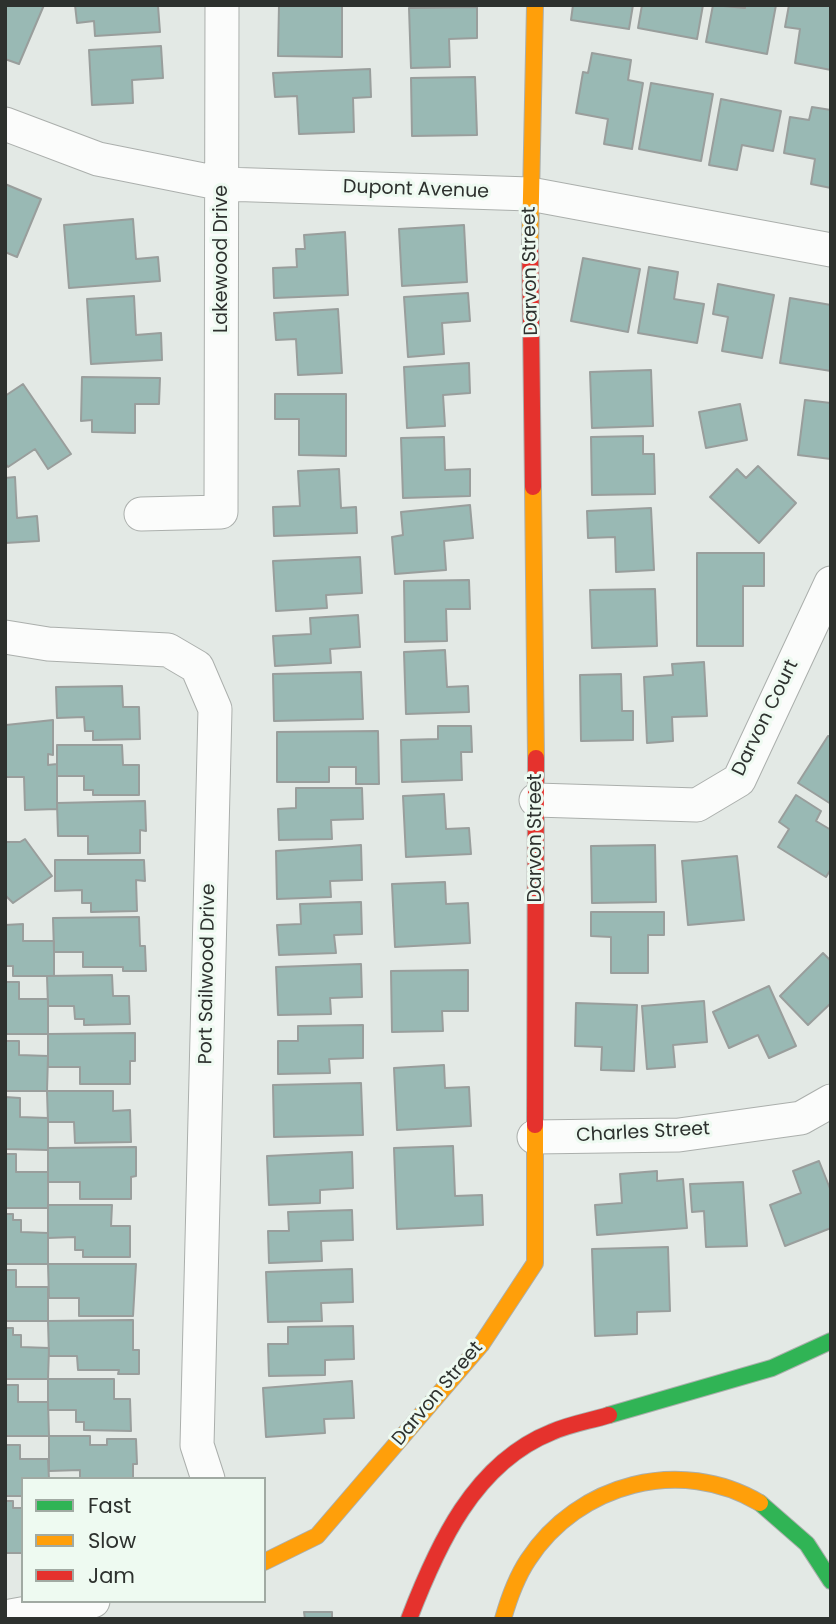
<!DOCTYPE html>
<style>
body{margin:0}
#map{position:relative;width:836px;height:1624px;overflow:hidden;background:#e3e9e5;font-family:Poppins,sans-serif}
canvas{display:block}
.frame{position:absolute;inset:0;border:7px solid #2d312e;pointer-events:none}
.legend{position:absolute;left:21px;top:1477px;width:245px;height:126px;box-sizing:border-box;background:#eefaf1;border:2px solid #a1aaa3;margin:0;padding:9px 12px;list-style:none;font-size:21px;color:#2d312e}
.legend li{display:flex;align-items:center;gap:14px;height:35px}
.legend b{width:35px;border:2px solid #a1aaa3}
</style>
<div id="map">
<canvas width="836" height="1624"></canvas>
<div class="frame"></div>
<ul class="legend">
<li><b style="height:9px;background:#30b455"></b>Fast</li>
<li><b style="height:9px;background:#ff9f0a"></b>Slow</li>
<li><b style="height:9px;background:#e5322d"></b>Jam</li>
</ul>
</div>
<script>
const ctx = document.querySelector('canvas').getContext('2d');
ctx.lineJoin = 'round';
function fillPath(path, color) { ctx.fillStyle = color; ctx.fill(path, 'evenodd'); }
function stroke(path, color, width, dash) { ctx.strokeStyle = color; ctx.lineWidth = width; ctx.lineCap = dash ? 'butt' : 'round'; ctx.setLineDash(dash || []); ctx.stroke(path); }
function label(font, color, halo, rows, align = 'center') {
  ctx.font = font + ' Poppins,sans-serif'; ctx.lineWidth = 6; ctx.setLineDash([]); ctx.textBaseline = 'middle'; ctx.strokeStyle = halo; ctx.fillStyle = color; for (const [text, x, y, turn = 0] of rows) {
    ctx.save(); ctx.translate(x, y); ctx.rotate((+turn || 0) * Math.PI / 180); ctx.textAlign = isNaN(turn) ? turn : align; if (halo) ctx.strokeText(text, 0, 0); ctx.fillText(text, 0, 0); ctx.restore();
  }
}
const building = new Path2D(`
 M5,5H44L19,64L5,59Z
 M75,5L158,6L160,32L95,36L94,21L77,23Z
 M279,5H342V57L278,56Z
 M573,5H633L629,29L571,20Z
 M642,5H703L697,39L638,28Z
 M713,5L745,8V5H776L767,54L706,42Z
 M789,5H831V70L795,63L800,29L785,27Z
 M477,7V38L449,39L450,67L411,68L409,8Z
 M161,46L163,78L132,80L133,103L92,105L89,50Z
 M592,53L631,60L628,80L643,83L632,149L604,144L608,119L576,113L583,72L588,73Z
 M370,69L371,97L353,98L354,132L299,134L297,96L275,97L273,73Z
 M475,77L477,135L412,136L411,78Z
 M651,83L713,94L701,161L639,149Z
 M721,99L781,111L773,151L742,145L737,170L709,165Z
 M812,107L831,110V188L811,184L815,159L784,153L790,117L809,120Z
 M5,184L41,199L17,257L5,252Z
 M133,219L136,259L158,257L160,281L69,288L64,225Z
 M464,225L467,282L402,286L399,229Z
 M345,232L348,295L274,298L273,268L297,267L296,249H305L304,235Z
 M583,258L640,269L628,332L571,321Z
 M649,267L678,272L674,299L704,304L697,343L638,333Z
 M718,284L774,295L762,358L722,351L728,317L713,314Z
 M468,293L470,321L442,323L444,354L408,357L404,297Z
 M134,296L136,335L161,333L162,360L91,364L87,299Z
 M790,298L831,305V371L780,363Z
 M338,309L342,373L298,375L296,339L276,340L274,313Z
 M469,363L470,393L443,395L445,426L407,428L404,367Z
 M651,370L653,426L592,428L590,372Z
 M82,377L160,378L159,404H135V433L92,432V420L81,421Z
 M23,384L71,454L48,469L35,449L8,467L5,463V396Z
 M275,394H346V456L299,455V419H275Z
 M805,400L831,403V459L798,455Z
 M740,404L747,440L706,448L699,412Z
 M643,436V454H654L655,494L592,495L591,437Z
 M444,437L445,470L470,469V496L403,498L401,438Z
 M758,466L796,503L759,543L710,497L737,469L746,478Z
 M339,469L341,508L356,507L357,533L274,536L273,507L300,506L298,471Z
 M15,477L17,518L37,516L39,541L5,543V478Z
 M470,505L473,538L444,541L446,570L395,574L392,537L403,535L401,512Z
 M651,508L654,570L616,572L615,537L588,538L587,511Z
 M697,553H764V586H743V646H697Z
 M360,557L362,593L326,595L327,608L276,611L273,561Z
 M469,580L470,609H446L447,641L405,642L404,581Z
 M655,589L657,646L592,648L590,590Z
 M358,615L360,647L330,649L331,663L275,666L273,636L311,634L310,618Z
 M445,650L447,687L468,686L469,712L406,714L404,652Z
 M704,662L707,716L672,717L673,741L647,743L644,677L673,675L672,664Z
 M361,672L363,719L274,721L273,674Z
 M621,674L622,711H633V740L581,741L580,675Z
 M122,686L123,707H139L140,739L93,740V731H85L84,717L57,718L56,687Z
 M53,720V755L48,754V765L57,764V809L25,810L24,777H6V725Z
 M438,726H471L472,752H461L462,780L402,782L401,740L438,739Z
 M378,731L379,784H356V767H329V782H277V732Z
 M828,736L831,737V804L798,783Z
 M57,745H122L123,765H139V795H93V790H84V776H57Z
 M296,788H362L363,819L331,820L332,839L279,840L278,809L296,808Z
 M444,794L446,829L469,828L471,854L406,857L403,796Z
 M796,795L821,811L816,821L831,830V869L826,877L778,847L789,829L779,822Z
 M145,801L146,831L140,830V853L88,854V836H58L57,803Z
 M25,839L52,876L13,903L5,895V842H20Z
 M361,845L362,880L330,881L331,897L277,899L276,851Z
 M655,845L656,902L592,903L591,846Z
 M737,856L744,920L688,925L682,861Z
 M55,860H144L145,881L136,880L137,911L91,912V903H82V890L55,891Z
 M445,882L446,904L468,903L470,943L395,947L392,884Z
 M361,902L362,934L334,935L336,953L279,955L277,925L301,924L300,904Z
 M591,912H664V935H648V973H611V937L591,936Z
 M139,917L140,946H145L146,971H123V967H83V952H54L53,918Z
 M23,924V941H54V976H13V966H5V925Z
 M823,953L831,961V1003L808,1025L780,996Z
 M361,964L362,997L330,998L331,1014L278,1015L276,967Z
 M468,970V1011H442L443,1031L392,1032L391,971Z
 M112,975L113,996H129L130,1024L84,1025V1019H75L74,1006H48L47,976Z
 M5,982H19V999H48V1034H5Z
 M769,986L796,1046L769,1058L758,1035L729,1048L713,1012Z
 M704,1001L707,1042L673,1045L675,1067L647,1069L642,1006Z
 M576,1003L637,1005L634,1071L601,1070L602,1047L575,1046Z
 M363,1025V1058L329,1059L330,1073L278,1074V1041H298V1026Z
 M135,1033V1061H130V1084H80V1067H48V1034Z
 M5,1041H19V1055L48,1056L47,1091H5Z
 M444,1065L445,1088L469,1087L471,1126L397,1130L394,1068Z
 M361,1083L363,1135L274,1137L273,1085Z
 M47,1091H113V1111L130,1110L131,1142L75,1143L74,1122H48Z
 M5,1097L20,1098V1117L48,1118V1150L5,1149Z
 M453,1146L455,1196L482,1195L483,1225L397,1229L394,1148Z
 M136,1147V1176L131,1177V1199H80V1182H48V1148Z
 M352,1152L353,1188L320,1190V1203L269,1205L267,1156Z
 M5,1154H16V1172H48V1208H5Z
 M819,1161L831,1191V1228L785,1246L770,1205L801,1193L793,1171Z
 M657,1171V1181L683,1179L687,1228L597,1235L595,1205L622,1203L620,1174Z
 M743,1182L747,1246L706,1247L704,1211L692,1212L690,1184Z
 M48,1205H112L111,1226H130V1257H83V1250H75V1237L48,1238Z
 M352,1210L353,1240L321,1241L322,1261L269,1263L268,1231H289L288,1212Z
 M5,1214H13V1220H21V1232L48,1233V1264H5Z
 M668,1247L670,1311L637,1312V1334L595,1336L592,1249Z
 M48,1264H136L133,1316H79V1298H49Z
 M352,1269L353,1302L321,1303L322,1321L268,1322L266,1272Z
 M5,1270H16V1287H48V1321H5Z
 M133,1320V1350H139V1374H118L119,1370H78L77,1356H49L48,1321Z
 M353,1326L354,1359L325,1360V1375L269,1376L268,1344H288V1327Z
 M5,1328H13V1335H21V1347L49,1348L48,1379H5Z
 M48,1379H114V1399H130L131,1431L84,1430V1422H76V1410H48Z
 M352,1381L354,1418L324,1419L325,1433L266,1437L263,1388Z
 M5,1385H18V1402H48L49,1436H5Z
 M49,1436H90V1445H107V1439H136L137,1464H133V1479H80V1470L49,1471Z
 M5,1445H20V1459H48L49,1479H23V1496H5Z
 M5,1501H13V1508H22L23,1553H5Z
 M304,1612H332V1619H305Z`);
const street = new Path2D(`
 M5,124L98,159L223,184L530,194L831,250
 M141,514L221,512L222,5
 M5,637L48,644L168,650L197,667L215,709L197,1445L208,1479
 M536,800L697,805L739,780L831,583
 M534,1137L679,1135L801,1118L831,1101
 M5,1617L93,1601`);
const fast = new Path2D(`
 M609,1415L772,1368L831,1341
 M760,1503L807,1544L831,1581`);
const slow = new Path2D(`
 M530,244L535,5
 M533,487L536,758
 M264,1562L317,1536L481,1345L535,1263V1125
 M503,1619C509,1598 516,1578 528,1560C578,1483 681,1456 760,1503`);
const jam = new Path2D(`
 M530,244L533,487
 M535,1125L536,758
 M409,1619C437,1546 474,1463 552,1432C570,1424 590,1421 609,1415`);
const streetNames = [
 ["Dupont Avenue",416,190,2],
 ["Lakewood Drive",222,259,-90],
 ["Darvon Street",531,271,-91],
 ["Darvon Court",766,718,-64],
 ["Darvon Street",536,838,-90],
 ["Port Sailwood Drive",208,974,-89],
 ["Charles Street",643,1133,-3],
 ["Darvon Street",438,1394,-50]
];
fillPath(building, '#99b9b4');
stroke(building, '#999e9c', 2);
stroke(street, '#abafac', 35);
stroke(fast, '#abafac', 18);
stroke(slow, '#abafac', 18);
stroke(jam, '#abafac', 18);
stroke(street, '#fbfcfb', 33);
stroke(fast, '#30b455', 16);
stroke(slow, '#ff9f0a', 16);
stroke(jam, '#e5322d', 16);
label('19px', '#2d312e', '#eefaf1', streetNames);
</script>
